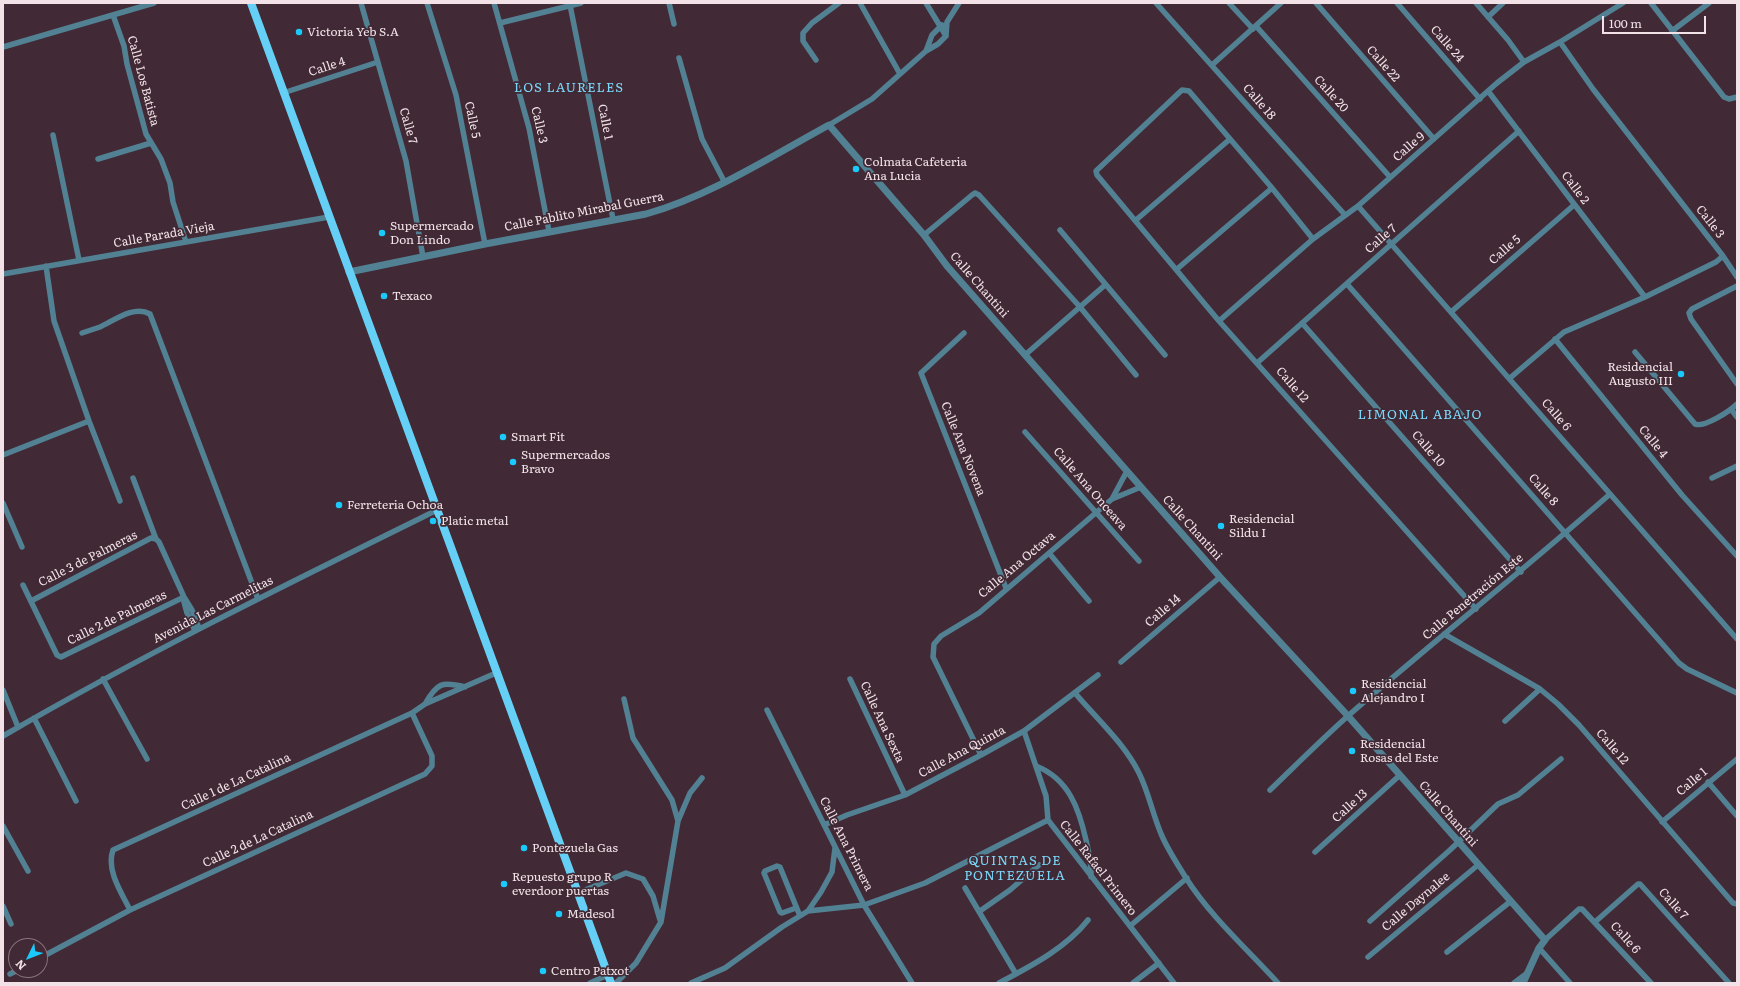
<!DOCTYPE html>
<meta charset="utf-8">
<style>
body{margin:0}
#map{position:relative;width:1740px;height:986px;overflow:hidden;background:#412a35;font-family:Literata,serif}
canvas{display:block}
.frame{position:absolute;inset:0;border:4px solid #f2e2e8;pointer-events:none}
.north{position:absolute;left:8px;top:938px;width:40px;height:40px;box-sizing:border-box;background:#412a35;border:1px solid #88747d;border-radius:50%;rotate:227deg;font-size:11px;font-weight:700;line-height:16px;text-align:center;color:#f2e2e8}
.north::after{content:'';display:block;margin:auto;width:14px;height:18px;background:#1acafc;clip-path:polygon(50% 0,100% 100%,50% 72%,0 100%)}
.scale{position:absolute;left:1602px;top:16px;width:104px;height:18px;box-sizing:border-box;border:2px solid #f2e2e8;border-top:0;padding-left:5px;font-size:12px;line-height:14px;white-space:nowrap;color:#f2e2e8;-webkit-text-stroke:3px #412a35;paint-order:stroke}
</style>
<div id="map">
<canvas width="1740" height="986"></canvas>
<div class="frame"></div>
<div class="north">N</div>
<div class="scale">100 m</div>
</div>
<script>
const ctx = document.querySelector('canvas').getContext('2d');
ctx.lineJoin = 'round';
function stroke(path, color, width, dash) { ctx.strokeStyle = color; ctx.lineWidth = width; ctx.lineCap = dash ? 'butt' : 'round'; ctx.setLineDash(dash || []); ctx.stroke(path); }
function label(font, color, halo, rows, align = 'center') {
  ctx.font = font + ' Literata,serif'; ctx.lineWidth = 3.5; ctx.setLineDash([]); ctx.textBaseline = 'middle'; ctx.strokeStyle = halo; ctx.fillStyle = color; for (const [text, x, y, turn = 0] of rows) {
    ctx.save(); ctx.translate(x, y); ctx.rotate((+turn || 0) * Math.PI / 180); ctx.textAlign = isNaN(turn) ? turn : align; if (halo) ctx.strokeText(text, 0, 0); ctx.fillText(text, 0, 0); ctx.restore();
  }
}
const minor = new Path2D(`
 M361,3L406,161L423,257
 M427,3L456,95L485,244
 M494,3L529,128L549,231
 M669,3L674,24
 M860,3L900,74
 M926,3L946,36
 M1156,3L1345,215
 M1229,3L1253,29
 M1316,3L1434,139
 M1397,3L1480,99
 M1476,3L1508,40L1524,62
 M1651,3L1724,97L1729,99L1737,97
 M570,5L613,219
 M113,15L124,46L127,64L146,134L161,159L170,183L173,202L186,242
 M1488,17L1503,3
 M500,23L581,3
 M1256,26L1390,177
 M1672,31L1709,3
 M3,47L154,3
 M926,51L932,35L942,25
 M679,58L702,139L724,181
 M816,60L803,41V33L812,23L839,3
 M1212,65L1281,3
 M1488,91L1645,297
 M283,93L378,62
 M829,125L872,99L926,51L938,44L946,36L947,22L959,3
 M53,135L79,260
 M98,159L151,143
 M1358,206L1737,639
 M1136,220L1230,139
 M1060,230L1165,355
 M924,235L972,195L975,193L979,195L1080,307L1136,375
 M1313,239L1272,188L1189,91L1182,90L1096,171L1097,175L1219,321L1476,609
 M1723,256L1737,277
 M46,266L54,321L89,421L120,501
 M1177,269L1272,188
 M3,274L329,217
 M1347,284L1679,663L1687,669L1737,693
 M1737,286L1692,309L1689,313L1691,319L1737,384
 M1451,312L1574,205
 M1219,321L1313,239L1358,206L1497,83L1524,62L1560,42L1623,3
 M1302,323L1521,572
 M82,333C88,331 94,329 100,327C115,320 134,305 150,314L258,599
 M964,333L921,373L1006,588
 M1555,339L1682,495L1737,556
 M1635,352L1695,424C1704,428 1730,411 1737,404
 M1025,355L1105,285
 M1257,363L1519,131
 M1510,378L1564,332L1645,297L1716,262L1723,256L1593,89L1560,42
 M1731,409L1737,417
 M1025,432L1139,561
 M3,455L89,421
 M133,478L156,539L159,542L184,597L192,610L199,628
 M1712,478L1737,466
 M1112,499L1127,471
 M3,503L22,547
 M1049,553L1089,601
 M23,585L57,655L61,657L184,597
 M31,601L151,538L156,539
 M184,602L187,613L195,631
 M1444,634L1540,689L1558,704L1579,725L1733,903L1737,904
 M1121,662L1220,577
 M103,679L147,759
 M850,679L905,795
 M3,690L18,727
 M1075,693C1097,719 1124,743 1139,773C1149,793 1153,816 1162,836C1168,850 1178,865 1186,878C1211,917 1247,949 1278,983
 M425,704C437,683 442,681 465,687
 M767,710L864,905L912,983
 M34,718L76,801
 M1505,721L1540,689
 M1024,731L1046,796L1048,820L1174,983
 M3,736C144,654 291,582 437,510
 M981,755L933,657L934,644L941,636L979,613L1112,499L1141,487
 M1036,766C1069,779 1079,809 1086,840C1089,853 1092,864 1091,877
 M1708,782L1737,816
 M1270,790C1296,765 1322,739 1349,715C1435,640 1525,569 1610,494
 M678,821L690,793L702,778
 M1662,822L1737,759
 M824,825L847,815L905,795L981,755L1024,731L1098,675
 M3,826L28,871
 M1315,852L1400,775
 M965,888L1016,974
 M578,893L626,873L643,879L653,896L660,920
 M3,906L11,924
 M796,908L782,913L780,912L764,873L765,871L777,866L780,867L800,916
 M130,910C121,892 106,870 113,850L412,713L425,704L496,673
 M808,911L821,892L832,872L835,848
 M980,911L1010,890L1039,865
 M1370,921L1450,850L1498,804L1518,795L1561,759
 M1595,922L1638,884H1640L1729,983
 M1130,926L1187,878
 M1545,940L1579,909H1582L1651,983
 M1539,948L1570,983
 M1447,952L1511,901
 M1368,957L1478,865
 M40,958L130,910L425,774L432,766V756L412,713
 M10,974L18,970
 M590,983L608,975
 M616,983L636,963L661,922L678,821L672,800L633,738L624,699
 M691,983L725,968L782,927L808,911L864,905L925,883L1048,820
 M999,983C1031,966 1066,948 1088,920
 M1133,983L1159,963
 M1514,983L1526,974`);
const tertiary = new Path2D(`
 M349,272L485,244L646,214C710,196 770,157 829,125L924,235L947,266L1220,577L1348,716L1545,940L1539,948L1523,983`);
const primary = new Path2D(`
 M251,3L611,983`);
const markers = [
 [299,32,4,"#1acafc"],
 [856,169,4,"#1acafc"],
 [382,233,4,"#1acafc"],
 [384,296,4,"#1acafc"],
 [1681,374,4,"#1acafc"],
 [503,437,4,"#1acafc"],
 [513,462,4,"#1acafc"],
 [339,505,4,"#1acafc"],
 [433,521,4,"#1acafc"],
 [1221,526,4,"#1acafc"],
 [1353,691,4,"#1acafc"],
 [1352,751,4,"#1acafc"],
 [524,848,4,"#1acafc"],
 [504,884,4,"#1acafc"],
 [559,914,4,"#1acafc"],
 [543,971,4,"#1acafc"]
];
const poiNames = [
 ["Victoria Yeb S.A",307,32],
 ["Colmata Cafeteria",864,162],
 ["Ana Lucia",864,176],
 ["Supermercado",390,226],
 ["Don Lindo",390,240],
 ["Texaco",392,296],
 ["Residencial",1673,367,"right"],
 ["Augusto III",1673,381,"right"],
 ["Smart Fit",511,437],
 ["Supermercados",521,455],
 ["Bravo",521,469],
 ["Ferreteria Ochoa",347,505],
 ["Residencial",1229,519],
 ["Sildu I",1229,533],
 ["Platic metal",441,521],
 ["Residencial",1361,684],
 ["Alejandro I",1361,698],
 ["Residencial",1360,744],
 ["Rosas del Este",1360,758],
 ["Pontezuela Gas",532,848],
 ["Repuesto grupo R",512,877],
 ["everdoor puertas",512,891],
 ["Madesol",567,914],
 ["Centro Patxot",551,971]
];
const streetNames = [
 ["Calle 24",1447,44,49],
 ["Calle 22",1383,64,49],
 ["Calle 4",327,67,-18],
 ["Calle Los Batista",143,81,75],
 ["Calle 20",1331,94,48],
 ["Calle 18",1259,102,49],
 ["Calle 5",472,120,78],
 ["Calle 1",605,122,79],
 ["Calle 3",539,125,77],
 ["Calle 7",408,126,74],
 ["Calle 9",1409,147,-41],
 ["Calle 2",1575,188,53],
 ["Calle Pablito Mirabal Guerra",584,212,-11],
 ["Calle 3",1710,222,52],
 ["Calle Parada Vieja",164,235,-10],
 ["Calle 7",1381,239,-41],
 ["Calle 5",1505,250,-41],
 ["Calle Chantini",979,285,49],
 ["Calle 12",1292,385,49],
 ["Calle 6",1556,415,49],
 ["Calle 4",1653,442,51],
 ["Calle Ana Novena",963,449,68],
 ["Calle 10",1428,449,49],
 ["Calle Ana Onceava",1090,489,49],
 ["Calle 8",1543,490,49],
 ["Calle Chantini",1192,528,48],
 ["Calle 3 de Palmeras",88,559,-27],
 ["Calle Ana Octava",1017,565,-40],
 ["Calle Penetración Este",1473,597,-40],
 ["Avenida Las Carmelitas",213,610,-27],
 ["Calle 14",1163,611,-41],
 ["Calle 2 de Palmeras",117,618,-26],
 ["Calle Ana Sexta",882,722,65],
 ["Calle 12",1612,747,49],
 ["Calle Ana Quinta",962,752,-28],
 ["Calle 1 de La Catalina",236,782,-25],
 ["Calle 1",1692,782,-40],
 ["Calle 13",1350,806,-42],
 ["Calle Chantini",1448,814,49],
 ["Calle 2 de La Catalina",258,839,-25],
 ["Calle Ana Primera",846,844,63],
 ["Calle Rafael Primero",1098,868,52],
 ["Calle Daynalee",1416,902,-40],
 ["Calle 7",1673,904,48],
 ["Calle 6",1625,938,48]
];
const neighbourhoodNames = [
 ["LOS LAURELES",569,88],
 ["LIMONAL ABAJO",1420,415],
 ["QUINTAS DE",1015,861],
 ["PONTEZUELA",1015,876]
];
stroke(minor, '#528193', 5.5);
stroke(tertiary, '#528193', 7);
stroke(primary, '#66cff5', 8);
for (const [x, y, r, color] of markers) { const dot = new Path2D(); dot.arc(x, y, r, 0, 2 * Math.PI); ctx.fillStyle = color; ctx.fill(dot); stroke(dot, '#412a35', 1.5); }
label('12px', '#f2e2e8', '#412a35', poiNames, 'left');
label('12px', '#f2e2e8', '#412a35', streetNames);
ctx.letterSpacing = '1px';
label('13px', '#7bd7fa', '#412a35', neighbourhoodNames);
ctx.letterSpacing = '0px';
</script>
